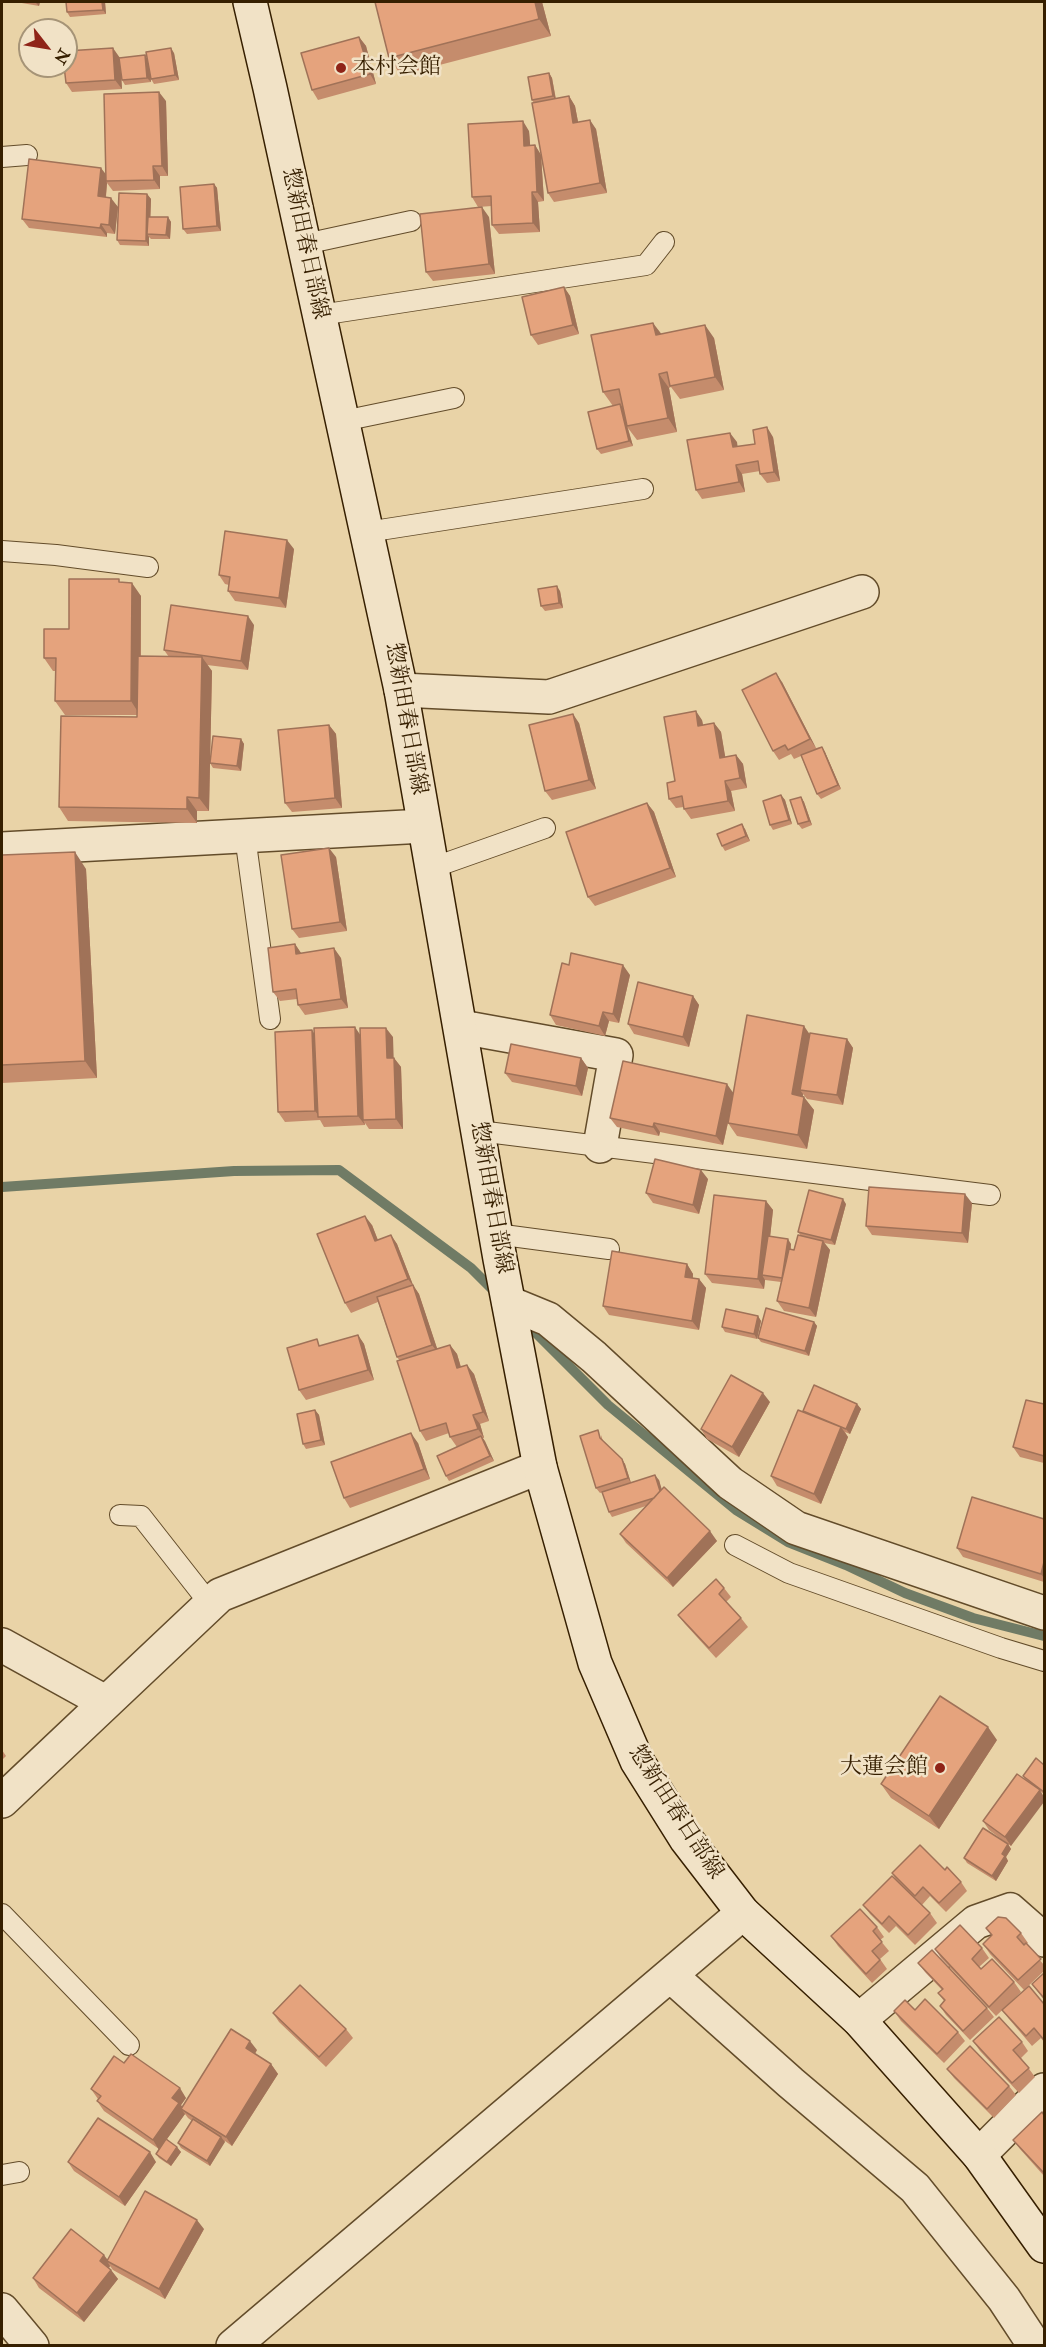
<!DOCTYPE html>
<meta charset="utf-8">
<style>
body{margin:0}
#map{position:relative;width:1046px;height:2347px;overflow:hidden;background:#e9d3a7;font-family:"IM FELL Double Pica",serif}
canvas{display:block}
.frame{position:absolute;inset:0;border:3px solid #361f00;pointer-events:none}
.north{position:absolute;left:18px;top:18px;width:60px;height:60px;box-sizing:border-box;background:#f1e2c6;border:2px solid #a69477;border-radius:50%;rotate:121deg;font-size:16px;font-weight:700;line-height:24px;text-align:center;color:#361f00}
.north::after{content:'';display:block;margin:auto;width:21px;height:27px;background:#8f2418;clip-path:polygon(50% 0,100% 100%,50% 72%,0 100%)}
</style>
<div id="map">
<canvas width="1046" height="2347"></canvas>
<div class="frame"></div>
<div class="north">N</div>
</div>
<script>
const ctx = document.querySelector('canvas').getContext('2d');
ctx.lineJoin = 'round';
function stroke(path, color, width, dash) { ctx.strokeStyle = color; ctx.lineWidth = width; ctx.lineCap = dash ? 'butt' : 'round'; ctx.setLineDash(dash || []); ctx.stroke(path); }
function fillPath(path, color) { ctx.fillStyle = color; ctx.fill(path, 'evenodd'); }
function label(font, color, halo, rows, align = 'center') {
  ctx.font = font + ' "IM FELL Double Pica","Noto Serif JP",serif'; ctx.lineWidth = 5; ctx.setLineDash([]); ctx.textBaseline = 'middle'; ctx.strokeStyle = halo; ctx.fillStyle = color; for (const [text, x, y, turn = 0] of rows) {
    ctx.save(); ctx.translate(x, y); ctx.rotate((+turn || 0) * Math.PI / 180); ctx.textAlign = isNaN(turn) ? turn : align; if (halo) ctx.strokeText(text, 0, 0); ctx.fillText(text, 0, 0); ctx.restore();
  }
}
const stream = new Path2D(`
 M2,1187L234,1171L339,1170L471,1268L497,1294
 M525,1322L608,1405L736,1510L788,1542L846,1565L905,1593L973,1618L1044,1636`);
const lane = new Path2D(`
 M2,157L27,155
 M305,244L411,221
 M320,315L646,265L664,242
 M343,421L454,398
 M367,532L643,489
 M2,551L56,555L148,567
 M245,836L270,1019
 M432,868L545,828
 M479,1131L990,1195
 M496,1234L609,1249
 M120,1515L141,1516L210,1604
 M735,1545L789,1573L1001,1648L1044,1661
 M2,1914L129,2045
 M2,2175L19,2172`);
const street = new Path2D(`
 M401,690L549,697L862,592
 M2,849L424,826
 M461,1027L616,1055L600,1146
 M509,1303L548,1319L594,1357L730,1483L796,1528L1044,1613
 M2,1645L105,1702
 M2,1801L220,1595L540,1467
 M670,1975L791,2083L915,2188L1004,2299L1035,2346
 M859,2020L976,1922L1010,1910L1044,1940
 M979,2155L1044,2090
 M2,2310L32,2346
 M233,2346L743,1913`);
const secondary = new Path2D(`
 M250,2L270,88L401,690L500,1259L540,1467L595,1663L637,1761L686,1839L743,1913L859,2020L979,2155L1044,2246`);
const wall = new Path2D(`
 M16,2H40L39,6Z
 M105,2L106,14L70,17L67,12Z
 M375,2H542L551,36L401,75L389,58Z
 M359,37L366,46L376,84L318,100L312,90Z
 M174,53L179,80L154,84L151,79L150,73L151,82L125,85L122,80L121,75L122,89L72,92L66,83L120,58L145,55L147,59Z
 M549,73L552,78L556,99L569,96L575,106L578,122L596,129L607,193L554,202L548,193L541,155L544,201L538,202L540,232L499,234L492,225V206L478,207L472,197L529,131L530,145H535L541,155L534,103L532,100Z
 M166,101L168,176H160V189L113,191L107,183L106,197L118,207L115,234L107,233V237L29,228L22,219L106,175Z
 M214,184L217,188L221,231L187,234L183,229Z
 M147,194L151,199L150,217H168L171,222L170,239H151L149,237V246L120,245L117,240Z
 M489,217L495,274L433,281L426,272Z
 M564,287L570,296L579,334L538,345L531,335Z
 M661,334L714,338L724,390L680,399L671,387L669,388L677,432L637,440L628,428L633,446L601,454L597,449L613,406L603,392Z
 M773,437L780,481L767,483L760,474V471L742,474L745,492L702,499L696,490L737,442V447L755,444Z
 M294,549L286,608L235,601L228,591L229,585L225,584L219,575Z
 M121,582L141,596V656L169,657L164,650L254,625L248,670L207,665L212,671L209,811H197V823L68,821L59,807L137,717V715H65L55,701L56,671H53L44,658L69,629Z
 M560,591L563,608L545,611L541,606Z
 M782,682L816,748L822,747L825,752L841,789L821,799L817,794L801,756L794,759L791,754L779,760L773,751Z
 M702,720L703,725L714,723L721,732L725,757L736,755L743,764L747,788L731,791L735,811L691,819L684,809V807L676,808L669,799L675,781Z
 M579,723L596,789L552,800L545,791Z
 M329,725L336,734L342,808L292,812L285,803Z
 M241,739L244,744L241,771L213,768L210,763Z
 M781,795L785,800L792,824L773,830L770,825Z
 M801,797L804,802L812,825L802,829L798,824Z
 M647,803L654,812L676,877L595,906L588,897Z
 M745,829L750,841L725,851L722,846Z
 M2,855L86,869L97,1078L2,1083Z
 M336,857L347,931L299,938L292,929Z
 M295,944L301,953L341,958L348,1008L305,1015L298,1005L297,999L280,1001L273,992Z
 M569,965L630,975L619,1023L609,1021L605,1036L556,1025L550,1015Z
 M693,996L699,1005L689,1047L634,1034L628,1024Z
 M360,1035L393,1037V1058H394L401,1067L403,1129H369L365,1123V1125L324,1127L320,1120L285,1122L278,1112Z
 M810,1035L847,1039L853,1048L843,1105L807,1099L803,1094V1097L814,1110L807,1149L737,1136L728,1123L723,1145L660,1132L659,1136L617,1127L610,1118L733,1092Z
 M581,1058L588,1068L582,1096L512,1082L505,1073Z
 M708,1179L699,1214L653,1203L646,1193Z
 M766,1201L773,1210L770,1236L791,1244V1250H794L801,1236L798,1232L846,1204L835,1245L824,1243L830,1250L816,1317L784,1311L777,1301L781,1282L765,1280L764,1289L712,1283L705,1274Z
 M972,1203L968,1243L872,1235L866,1226Z
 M372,1225L378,1240L391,1235L397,1244L413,1285L419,1294L437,1349L450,1345L457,1354L461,1367L474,1374L489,1421L480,1424L484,1438H483L494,1461L449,1481L446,1476L457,1447L450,1437L449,1433L426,1441L420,1431L400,1361L397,1357L378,1302L351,1313L345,1303Z
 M687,1264L693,1274V1278L699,1279L706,1288L699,1330L609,1315L603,1306Z
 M758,1316L761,1321L757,1339L725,1332L722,1327Z
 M814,1322L817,1326L809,1356L761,1342L758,1338Z
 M358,1335L364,1344L374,1380L306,1400L299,1390L322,1346Z
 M770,1402L739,1457L707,1439L701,1429Z
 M857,1404L861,1409L850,1434L845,1432L848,1437L821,1504L777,1486L771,1476L804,1412Z
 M1044,1404V1463L1020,1457L1013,1447Z
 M315,1410L319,1415L325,1445L306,1449L303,1444Z
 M601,1435L603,1441L625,1464L631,1483L600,1493L596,1488Z
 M418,1443L430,1479L350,1508L344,1498Z
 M659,1480L661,1489L717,1541L673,1587L626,1543L620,1534L646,1506L612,1517L609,1512Z
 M1044,1519V1582L963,1557L957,1548Z
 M724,1588L731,1597L726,1602L741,1618L748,1627L716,1658L685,1624L678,1615Z
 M997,1740L939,1829L891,1798L881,1784Z
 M2,1750L6,1756L2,1760Z
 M1044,1765V1794L1040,1791L1011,1846L1008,1844L1011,1849L1006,1857L1008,1861L996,1881L967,1863L964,1858L1008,1844L989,1830L983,1821L1025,1780L1023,1776Z
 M945,1870L961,1882L967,1891L946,1912L930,1896L922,1905L930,1913L937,1923L915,1945L896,1926L889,1933L870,1914L863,1905L896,1880L892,1873Z
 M877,1927L884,1937L880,1940L889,1951L880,1959L887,1969L872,1983L838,1946L831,1936Z
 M986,1928L1021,1933L1028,1943L1026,1944L1044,1965V1971L1024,1990L990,1954L983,1944L992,1936Z
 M982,1948L989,1958L979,1967L981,1969L1014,1982L1021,1992L996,2016L941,1958L935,1949Z
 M918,1963L987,2008L994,2017L970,2040L946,2015L940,2006L944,2001L938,1993L942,1990L925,1972Z
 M1044,1973V2000L1032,1984Z
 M1044,2004V2042L1041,2038L1032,2046L1009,2019L1002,2010Z
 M915,2010L958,2032L965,2041L944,2063L901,2021L894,2011Z
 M273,2013L346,2029L353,2038L326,2067L279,2022Z
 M973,2041L1022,2042L1028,2051L1021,2058L1035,2077L1019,2093L980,2051Z
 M257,2050L255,2054L271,2064L278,2074L232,2146L225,2141L210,2166L181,2148L178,2143L192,2121L188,2118L185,2114L167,2139L181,2152L171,2166L159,2158L156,2154L159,2149L104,2111L97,2101L98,2099L91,2089L124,2063L186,2098L181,2105L182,2107Z
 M947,2069L1009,2086L1016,2095L994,2118L954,2078Z
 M1044,2115V2176L1020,2149L1013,2140Z
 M68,2162H156L125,2206L74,2171Z
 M204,2229L165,2299L113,2270L110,2266L109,2268L111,2270L118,2279L84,2322L39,2288L33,2278L107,2259Z`);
const shadedWall = new Path2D(`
 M35,2H40L39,6Z
 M102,2H105L106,14L103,10Z
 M535,2H542L551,36L539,19Z
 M359,37L366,46L376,84L370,74Z
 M113,48L120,58L122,89L115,80Z
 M171,48L174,53L179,80L175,75Z
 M145,55L148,60L151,82L147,78Z
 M549,73L552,78L556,101L553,96Z
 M159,92L166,101L168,176L162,166Z
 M569,96L575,106L580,132L573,123Z
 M590,120L596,129L607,193L600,183Z
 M523,121L529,131L531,155L524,146Z
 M535,145L541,155L544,201L537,192Z
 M153,166L160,176V189L154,180Z
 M101,168L108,177L106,181L107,183L105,205L98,196Z
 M214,184L217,188L221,231L217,226Z
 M532,192L538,202L540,232L533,223Z
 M147,194L151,199L150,234H147L149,237V246L146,241Z
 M111,198L118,207L115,234L109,225Z
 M482,207L489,217L495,274L489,264Z
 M168,217L171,222L170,239L166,235Z
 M101,224L107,233V237L100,228Z
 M564,287L570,296L579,334L573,325Z
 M653,323L663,336L656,335Z
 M705,325L714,338L724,390L715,377Z
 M659,374L669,388L677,432L668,418Z
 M620,404L624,409L627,426L633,446L629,441Z
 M767,427L773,437L780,481L774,472Z
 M730,433L737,442L739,457L733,447Z
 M736,465L742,474L745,492L739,482Z
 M287,540L294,549L286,608L279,598Z
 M132,583L141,596L140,715L131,701Z
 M557,586L560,591L563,608L559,603Z
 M248,616L254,625L248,670L241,661Z
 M202,657L212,671L209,811L199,798Z
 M776,673L782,682L816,748L810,739Z
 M696,711L702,720L705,735L698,726Z
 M573,714L579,723L596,789L589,780Z
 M714,723L721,732L727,767L720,758Z
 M329,725L336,734L342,808L335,798Z
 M241,739L244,744L241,771L237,766Z
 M822,747L825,752L841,789L838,785Z
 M736,755L743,764L747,788L740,778Z
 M725,781L731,791L735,811L728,801Z
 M781,795L785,800L792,824L789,820Z
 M187,797L197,811V823L187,809Z
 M801,797L804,802L812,825L809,821Z
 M647,803L654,812L676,877L670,868Z
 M742,824L745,829L750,841L746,836Z
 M329,848L336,857L347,931L340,922Z
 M75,852L86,869L97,1078L85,1061Z
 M295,944L301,953L296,954Z
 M334,948L341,958L348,1008L341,999Z
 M623,965L630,975L619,1023L613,1014Z
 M693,996L699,1005L689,1047L683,1037Z
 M603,1012L609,1021L605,1036L599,1026Z
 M804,1026L813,1039L800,1090L803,1094L801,1108L792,1094Z
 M355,1027L361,1036L363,1120L365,1125L358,1116Z
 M386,1028L393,1037L394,1068L387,1058Z
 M312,1030L318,1039L320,1117L315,1111Z
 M847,1039L853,1048L843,1105L837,1095Z
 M394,1058L401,1067L403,1129L396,1119Z
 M581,1058L588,1068L582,1096L576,1086Z
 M727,1084L734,1094L723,1145L716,1136Z
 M804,1097L814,1110L807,1149L798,1135Z
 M654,1123L660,1132L659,1136L653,1127Z
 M701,1170L708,1179L699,1214L693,1205Z
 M965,1194L972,1203L968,1243L962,1233Z
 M843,1199L846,1204L835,1245L831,1240Z
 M766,1201L773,1210L766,1276L762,1275L765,1280L764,1289L758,1279Z
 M365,1216L372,1225L382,1251L375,1241Z
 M391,1235L397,1244L413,1285L419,1294L439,1354L432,1345L414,1287L408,1279Z
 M788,1239L791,1244L786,1283L782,1278Z
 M823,1241L830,1250L816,1317L809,1308Z
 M687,1264L693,1274L692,1286L685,1277Z
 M699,1279L706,1288L699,1330L692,1321Z
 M758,1316L761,1321L757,1339L754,1334Z
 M814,1322L817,1326L809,1356L805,1351Z
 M358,1335L364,1344L374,1380L368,1370Z
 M450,1345L457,1354L464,1378L457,1368Z
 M467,1365L474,1374L489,1421L483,1412Z
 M763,1393L770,1402L739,1457L732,1447Z
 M857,1404L861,1409L850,1434L846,1429Z
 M315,1410L319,1415L325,1445L321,1440Z
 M473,1415L480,1424L484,1438L478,1429Z
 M841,1427L848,1437L821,1504L814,1494Z
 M411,1433L418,1443L430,1479L424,1469Z
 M481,1436L485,1441L494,1461L490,1456Z
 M622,1459L625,1464L631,1483L628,1478Z
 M655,1475L659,1480L665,1500L661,1495Z
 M710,1531L717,1541L673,1587L667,1578Z
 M1044,1562V1578L1041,1574Z
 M988,1727L997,1740L939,1829L929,1816Z
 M1040,1790L1044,1797V1802L1011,1846L1005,1837Z
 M1008,1844L1011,1849L1006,1857L1008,1861L996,1881L992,1876L1002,1854Z
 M250,2041L257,2050L252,2058L246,2048Z
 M271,2064L278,2074L232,2146L226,2137Z
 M180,2088L186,2098L181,2105L185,2111L181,2109L185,2114L159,2150L153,2140L172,2098Z
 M221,2137L225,2142L210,2166L207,2161Z
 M177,2147L181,2152L171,2166L167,2162Z
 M150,2152L156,2162L125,2206L119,2197Z
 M197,2220L204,2229L165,2299L159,2289Z
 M104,2255L110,2263L107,2261L110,2266L107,2271L100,2261Z
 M111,2270L118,2279L84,2322L77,2313Z`);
const building = new Path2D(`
 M66,2H102L103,10L67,12Z
 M375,2H535L539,19L389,58Z
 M359,37L370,74L312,90L301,53Z
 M113,48L115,80L66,83L64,66H66V51Z
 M171,48L175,75L151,79L146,52Z
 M145,55L147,78L122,80L119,58Z
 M549,73L553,96L532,100L528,77Z
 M159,92L162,166H153L154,180L106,181L104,94Z
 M569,96L573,123L590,120L600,183L548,193L532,103Z
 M523,121L524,146L535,145L537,192H532L533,223L492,225L491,196L472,197L468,124Z
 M29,159L101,168L98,196L111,198L109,225L101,224L100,228L22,219Z
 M214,184L217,226L183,229L180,187Z
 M119,193L147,194L146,241L117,240Z
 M482,207L489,264L426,272L420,214Z
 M148,217H168L166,235L147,234Z
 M564,287L573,325L531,335L522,297Z
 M653,323L656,335L705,325L715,377L670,386L667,372L659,374L668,418L627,426L619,389L603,392L591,335Z
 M620,404L629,441L597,449L588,412Z
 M767,427L774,472L760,474L758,461L736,465L739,482L696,490L687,440L730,433L733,447L755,444L753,430Z
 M225,531L287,540L279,598L228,591L230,577L219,575Z
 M69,579H119V582L132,583L131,701H55L56,658H44V629H69Z
 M557,586L559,603L541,606L538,589Z
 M171,605L248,616L241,661L164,650Z
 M138,656L202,657L199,798L187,797V809L59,807L61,716L137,717Z
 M776,673L810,739L788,750L785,745L773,751L742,690Z
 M696,711L698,726L714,723L720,758L736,755L740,778L725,781L728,801L684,809L682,796L669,799L667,783L675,781L664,717Z
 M573,714L589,780L545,791L529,725Z
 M329,725L335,798L285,803L278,730Z
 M213,736L241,739L237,766L210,763Z
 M822,747L838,785L817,794L801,755Z
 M781,795L789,820L770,825L763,801Z
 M801,797L809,821L798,824L790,800Z
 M647,803L670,868L588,897L566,832Z
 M742,824L746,836L722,846L717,834Z
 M329,848L340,922L292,929L281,855Z
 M75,852L85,1061L2,1065V855Z
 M295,944L296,954L334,948L341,999L298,1005L296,989L273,992L268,948Z
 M571,953L623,965L613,1014L603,1012L599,1026L550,1015L562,963L569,965Z
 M638,982L693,996L683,1037L628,1024Z
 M747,1015L804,1026L792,1094L804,1097L798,1135L728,1123Z
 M355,1027L358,1116L318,1117L314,1028Z
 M360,1028H386L387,1058H394L396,1119L363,1120Z
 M312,1030L315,1111L278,1112L275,1032Z
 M810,1033L847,1039L837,1095L800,1090Z
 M511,1044L581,1058L576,1086L505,1073Z
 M623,1061L727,1084L716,1136L654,1123L653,1127L610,1118Z
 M655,1159L701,1170L693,1205L646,1193Z
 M869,1187L965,1194L962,1233L866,1226Z
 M809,1190L843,1199L831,1240L798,1232Z
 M714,1195L766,1201L758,1279L705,1274Z
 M365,1216L375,1241L391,1235L408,1279L345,1303L317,1234Z
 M798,1235L823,1241L809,1308L777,1301L789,1249L794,1250Z
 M768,1236L788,1239L782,1278L762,1275Z
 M612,1251L687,1264L685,1277L699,1279L692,1321L603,1306Z
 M413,1285L432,1345L397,1357L377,1297Z
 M766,1308L814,1322L805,1351L758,1338Z
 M726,1309L758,1316L754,1334L722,1327Z
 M358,1335L368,1370L299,1390L287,1348L317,1339L319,1346Z
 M450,1345L457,1368L467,1365L483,1412L473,1415L478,1429L450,1437L446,1423L420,1431L397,1361Z
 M731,1375L763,1393L732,1447L701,1429Z
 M814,1385L857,1404L846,1429L803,1411Z
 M1026,1400L1044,1404V1456L1013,1447Z
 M315,1410L321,1440L303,1444L297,1414Z
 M798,1410L841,1427L814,1494L771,1476Z
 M598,1430L600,1438L622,1459L628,1478L596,1488L580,1436Z
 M411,1433L424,1469L344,1498L331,1462Z
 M481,1436L490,1456L446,1476L437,1456Z
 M655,1475L660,1491L654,1498L609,1512L602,1492Z
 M664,1487L710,1531L667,1578L620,1534Z
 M972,1497L1044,1519V1562L1041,1574L957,1548Z
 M716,1579L724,1588L719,1594L741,1618L709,1648L678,1615Z
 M940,1696L988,1727L929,1816L881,1784Z
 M1036,1758L1044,1765V1792L1023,1776Z
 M1017,1774L1040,1790L1005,1837L983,1821Z
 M983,1828L1008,1844L1002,1854L1005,1856L992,1876L964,1858Z
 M920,1845L945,1870L947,1867L961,1882L939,1903L923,1887L915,1896L892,1873Z
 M892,1876L930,1913L908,1935L889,1916L882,1924L863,1905Z
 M860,1909L877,1927L873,1931L882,1942L872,1951L880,1960L866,1974L831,1936Z
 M998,1917L1006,1918L1021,1933L1017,1937L1024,1945L1026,1943L1041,1959L1018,1980L983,1944L992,1935L986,1928Z
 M960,1925L982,1948L972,1959L981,1969L992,1959L1014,1982L989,2007L935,1949Z
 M932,1950L987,2008L963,2031L940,2006L945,2000L938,1993L943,1989L918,1963Z
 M1044,1973V1998L1032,1984Z
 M300,1985L346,2029L319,2057L273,2013Z
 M1029,1986L1044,2004V2040L1034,2028L1026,2036L1002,2010Z
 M925,1999L958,2032L937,2054L894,2011L905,2000L915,2010Z
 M999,2017L1022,2042L1013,2050L1029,2068L1012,2083L973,2041Z
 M231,2029L250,2041L246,2048L271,2064L226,2137L181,2109Z
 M970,2046L1009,2086L987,2109L947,2069Z
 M131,2054L180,2088L172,2098L179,2103L153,2140L97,2101L101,2096L91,2089L114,2056L124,2063Z
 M1042,2112L1044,2115V2170L1043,2172L1013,2140Z
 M98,2118L150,2152L119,2197L68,2162Z
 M193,2119L221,2137L207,2161L178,2143Z
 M166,2139L177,2147L167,2162L156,2154Z
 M145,2191L197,2220L159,2289L107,2261Z
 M71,2229L104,2255L100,2261L111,2270L77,2313L33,2278Z`);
const markers = [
 [341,68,6,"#8f2418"],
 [940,1768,6,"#8f2418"]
];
const poiNames = [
 ["本村会館",353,68],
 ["大蓮会館",928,1768,"right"]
];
const streetNames = [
 ["惣新田春日部線",304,244,78],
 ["惣新田春日部線",405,719,80],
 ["惣新田春日部線",490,1198,80],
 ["惣新田春日部線",675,1813,57]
];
stroke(stream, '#707b65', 10);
stroke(lane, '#634c2a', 22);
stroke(street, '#634c2a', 36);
stroke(secondary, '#361f00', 36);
stroke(lane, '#f1e2c6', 20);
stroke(street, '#f1e2c6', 33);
stroke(secondary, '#f1e2c6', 33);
fillPath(wall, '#c58c6c');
fillPath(shadedWall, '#a07258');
fillPath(building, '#e5a37d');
stroke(building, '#a07258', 1.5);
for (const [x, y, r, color] of markers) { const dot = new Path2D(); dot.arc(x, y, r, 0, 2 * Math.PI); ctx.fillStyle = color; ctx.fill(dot); stroke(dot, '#f1e2c6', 2); }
label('22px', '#361f00', '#f1e2c6', poiNames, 'left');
label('22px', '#361f00', '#f1e2c6', streetNames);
</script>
